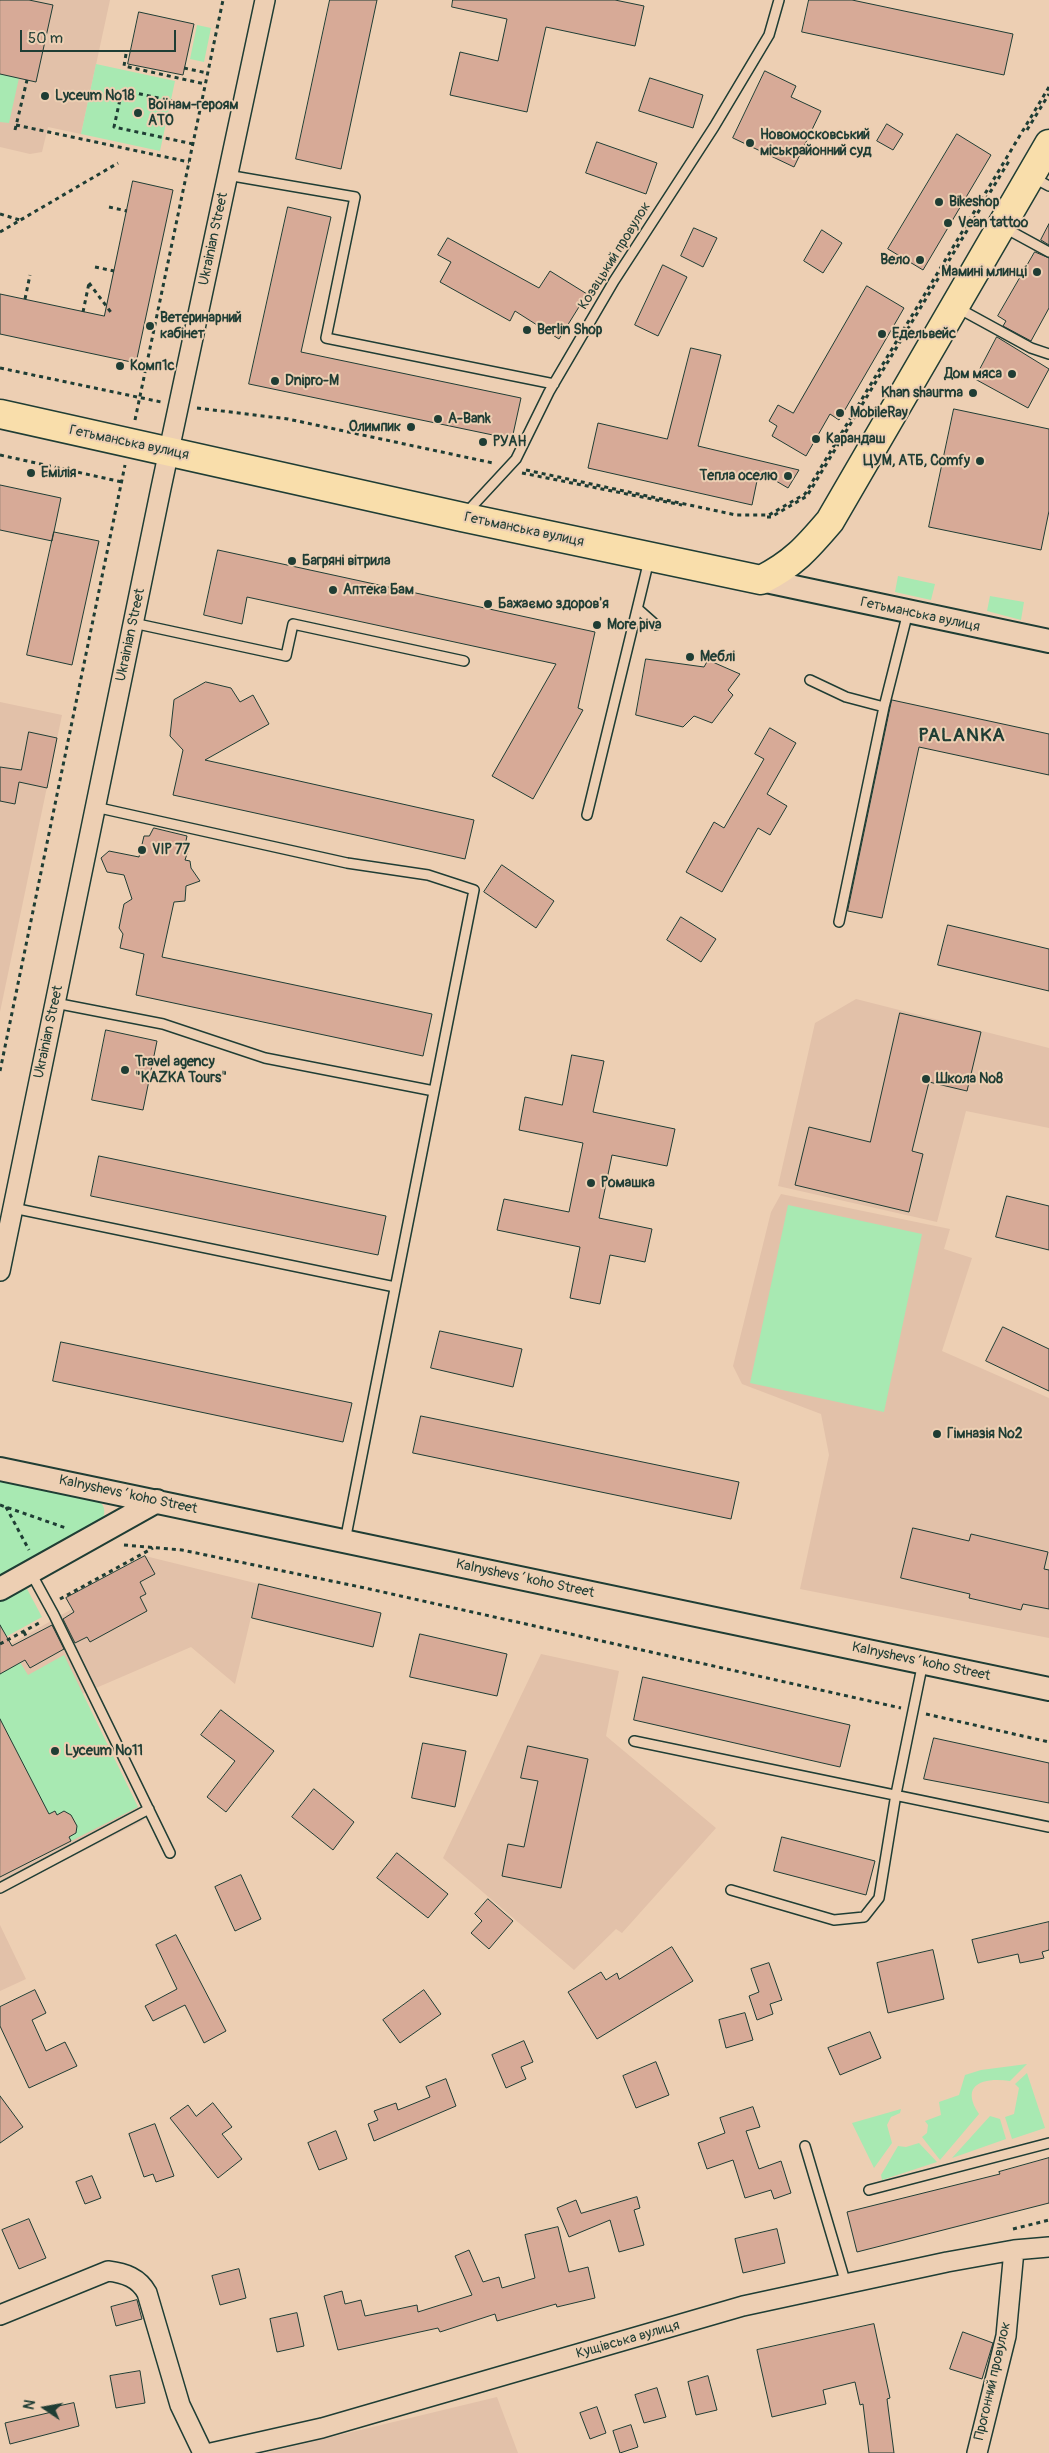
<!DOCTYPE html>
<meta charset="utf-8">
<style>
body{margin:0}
#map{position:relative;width:1049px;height:2453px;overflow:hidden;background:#edcfb3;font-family:Pangolin,sans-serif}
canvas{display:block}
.north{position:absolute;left:20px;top:2383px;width:50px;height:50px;-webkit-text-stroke:4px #edcfb3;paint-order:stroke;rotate:282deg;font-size:14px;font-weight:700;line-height:20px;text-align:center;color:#1f3d34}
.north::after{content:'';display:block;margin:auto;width:18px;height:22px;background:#1f3d34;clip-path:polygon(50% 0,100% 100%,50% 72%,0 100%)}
.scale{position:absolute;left:20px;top:30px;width:156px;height:22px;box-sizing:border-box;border:2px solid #1f3d34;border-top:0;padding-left:6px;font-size:15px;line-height:18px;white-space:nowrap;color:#1f3d34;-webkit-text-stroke:4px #edcfb3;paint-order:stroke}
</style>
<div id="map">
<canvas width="1049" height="2453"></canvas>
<div class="north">N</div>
<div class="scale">50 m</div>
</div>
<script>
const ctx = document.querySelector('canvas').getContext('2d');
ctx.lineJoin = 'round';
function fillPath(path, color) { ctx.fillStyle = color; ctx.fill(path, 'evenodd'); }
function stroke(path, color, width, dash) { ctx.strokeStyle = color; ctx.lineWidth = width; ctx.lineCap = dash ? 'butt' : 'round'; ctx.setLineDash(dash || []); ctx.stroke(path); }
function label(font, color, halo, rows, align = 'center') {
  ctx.font = font + ' Pangolin,sans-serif'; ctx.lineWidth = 4; ctx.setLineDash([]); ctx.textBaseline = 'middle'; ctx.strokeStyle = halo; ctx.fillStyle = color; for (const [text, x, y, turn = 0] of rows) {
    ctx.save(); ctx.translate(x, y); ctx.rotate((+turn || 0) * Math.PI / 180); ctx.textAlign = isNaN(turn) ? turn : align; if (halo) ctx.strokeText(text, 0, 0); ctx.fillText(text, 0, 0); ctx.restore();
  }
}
const built = new Path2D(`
 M0,0H110L81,134L48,127L42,152L30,154L0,147Z
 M0,702L62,715L0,1012Z
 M856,999L1049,1048V1128L966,1111L937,1222L778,1186L815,1023Z
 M781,1194L950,1229L944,1249L972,1258L942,1351L1049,1398V1638L800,1589L829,1455L821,1414L742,1384L733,1366L771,1212Z
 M145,1556L259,1584L235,1684L191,1647L82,1694L144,1820L0,1894V1650L72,1609L66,1598Z
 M541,1654L619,1671L606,1736L716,1828L622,1933L616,1929L574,1970L443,1858Z
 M0,1925L26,1979L0,1991Z
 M497,2397L518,2453H265Z`);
const green = new Path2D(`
 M197,25L211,28L204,62L190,59Z
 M96,64L175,81L160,151L81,134Z
 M0,74L19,78L9,123L0,122Z
 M898,576L935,584L931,600L895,592Z
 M990,596L1024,602L1021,620L987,611Z
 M788,1205L922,1234L884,1412L750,1383Z
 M0,1479L96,1499C104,1504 106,1509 103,1519L0,1581Z
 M26,1587L42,1617L0,1640V1601Z
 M64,1655L138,1807L71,1841L69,1837L76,1833C78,1822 74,1816 64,1811L57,1815L55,1811L49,1814L0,1719V1665L20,1662L28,1675Z
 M1027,2064L1010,2081C984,2077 959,2084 979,2114L940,2160L922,2137L927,2133L928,2125L925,2121L941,2115L939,2102L959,2095L965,2075L981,2070Z
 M1027,2073L1045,2128L1012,2139L1005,2117L1014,2114L1019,2088L1015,2084Z
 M901,2109L900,2113L891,2117L887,2125L892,2143L874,2168L852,2123Z
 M990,2116L1000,2119L1006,2139L952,2158Z
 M919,2143L937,2162L882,2180L881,2175L898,2146L906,2147Z`);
const building = new Path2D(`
 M0,0H29L53,5L36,82L0,74Z
 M330,0H377L341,169L296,159Z
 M453,0H615L644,6L635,46L546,27L527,112L450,95L460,52L498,61L507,19L452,7Z
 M809,0H852L1013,34L1004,75L802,32Z
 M139,12L194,24L183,75L128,64Z
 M765,71L796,86L791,97L821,111L794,167L733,138Z
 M650,78L703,95L693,128L639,111Z
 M887,124L903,134L893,150L877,141Z
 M957,134L991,155L923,270L888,249Z
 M597,142L657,163L646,194L586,173Z
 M133,181L173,190L136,363L0,334V294L104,316Z
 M288,207L331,217L301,352L521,398L512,439L249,384Z
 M1049,224V245L1041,240Z
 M694,228L717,238L703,267L681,256Z
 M822,230L842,243L823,273L804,261Z
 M448,238L539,288L550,271L587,294L559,339L515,311L510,321L440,282L451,262L438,255Z
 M1035,252L1049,258V308L1031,341L1003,326L1006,321L998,316Z
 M663,265L687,277L658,336L635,325Z
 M867,286L904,308L839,420L830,414L806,456L772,436L777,426L769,421L778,405L793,413Z
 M997,337L1049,369L1028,408L975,379Z
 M691,348L721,355L698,446L799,470L788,488L759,471L752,505L588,468L598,423L667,439Z
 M954,409L1049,429V511L1041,550L929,527Z
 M0,485L61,498L52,541L0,530Z
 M54,532L99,541L72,665L27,655Z
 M218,550L595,632L578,708L583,710L533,799L492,776L556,664L247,597L242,624L204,615Z
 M646,659L704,667L708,660L740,674L728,690L733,695L712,723L694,716L683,727L636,715Z
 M206,682L231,688L240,702L253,695L269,724L205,760L474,820L465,859L173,795L183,750L170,736L174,700Z
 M892,700L1049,734V775L919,747L882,918L848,911Z
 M770,728L796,743L767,794L787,806L770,835L758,828L722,892L686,872L714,822L724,828L764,759L755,754Z
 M29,732L57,738L47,788L19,782L15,804L0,801V767L21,770Z
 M154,828L187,836L184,850L188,851L185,860L190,861L191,868L200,881L186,886L185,901L174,902L162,957L432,1014L423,1056L136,995L144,954L120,948L123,934L119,928L124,904L132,899L124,875L107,872L101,858L109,851L139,857L144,836H149Z
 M502,865L554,901L536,928L484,892Z
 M681,917L716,939L701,962L667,940Z
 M948,925L1049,949V991L938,965Z
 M900,1013L981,1032L967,1091L929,1082L912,1151L923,1154L909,1212L795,1185L809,1127L870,1142Z
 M106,1030L157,1041L143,1110L92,1100Z
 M572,1055L604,1061L593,1112L675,1129L667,1166L612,1155L599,1218L652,1229L645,1262L610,1255L600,1304L570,1298L580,1247L497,1230L504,1199L569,1212L583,1143L519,1130L525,1097L562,1105Z
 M99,1156L386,1216L378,1255L91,1196Z
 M1007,1196L1049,1206V1250L996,1237Z
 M1003,1327L1049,1349V1391L986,1361Z
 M440,1331L522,1349L513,1387L431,1368Z
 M61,1342L352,1403L343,1442L53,1381Z
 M421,1416L739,1482L731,1519L413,1453Z
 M913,1528L969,1541L971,1534L1048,1552L1044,1569L1049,1570V1609L1023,1604L1021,1610L969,1598L970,1594L901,1578Z
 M145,1556L155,1574L140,1582L146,1594L140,1597L147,1611L90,1642L87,1637L75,1643L63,1619L74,1612L66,1598Z
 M259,1584L381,1613L373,1647L252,1618Z
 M0,1625L12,1646L52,1625L64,1649L30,1668L25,1660L0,1674Z
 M420,1634L507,1654L497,1696L410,1677Z
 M643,1677L850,1725L840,1767L634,1720Z
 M221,1710L274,1751L226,1812L207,1797L235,1761L201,1735Z
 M0,1719L49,1814L55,1811L57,1815L64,1811L71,1815L77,1826L76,1833L69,1837L71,1841L0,1877Z
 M934,1738L1049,1763V1803L924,1779Z
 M423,1743L466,1751L455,1807L412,1798Z
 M528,1746L588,1759L561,1888L502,1876L508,1844L524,1847L538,1781L521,1778Z
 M314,1789L354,1822L333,1850L292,1817Z
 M782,1837L875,1861L866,1895L774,1871Z
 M397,1853L448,1894L428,1918L377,1878Z
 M241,1875L261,1919L235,1931L215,1887Z
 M488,1899L513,1921L489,1949L471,1933L482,1921L475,1914Z
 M1049,1922V1950L1042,1952L1044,1958L1020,1963L1018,1954L978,1963L972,1940Z
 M176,1935L226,2031L204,2043L185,2005L153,2021L145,2006L177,1989L156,1945Z
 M672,1947L693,1981L597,2039L568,1992L601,1972L606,1980L617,1973L619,1979Z
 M933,1950L944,1999L888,2013L877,1963Z
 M769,1963L782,2000L770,2004L773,2014L757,2020L749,1996L759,1992L751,1969Z
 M35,1990L46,2013L32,2020L46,2051L65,2042L77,2066L29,2088L0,2026V2007Z
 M424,1990L441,2014L400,2043L383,2020Z
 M745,2013L753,2040L726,2048L719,2020Z
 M870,2032L881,2058L840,2075L828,2048Z
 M524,2041L533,2062L521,2067L526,2079L506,2088L492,2055Z
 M656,2062L669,2095L636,2108L623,2076Z
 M446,2079L456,2106L374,2141L368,2124L378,2120L374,2111L396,2103L398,2110L430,2097L426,2087Z
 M0,2096L23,2127L0,2143Z
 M213,2103L232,2127L222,2134L242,2159L218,2178L170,2118L188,2105L196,2116Z
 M753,2107L760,2127L746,2131L759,2169L781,2161L791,2193L774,2199L771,2190L745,2198L733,2160L707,2169L698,2143L725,2133L720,2118Z
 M155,2124L174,2176L156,2182L153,2174L144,2177L129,2134Z
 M336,2131L347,2159L319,2170L308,2143Z
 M1049,2158V2203L857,2252L847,2212L1000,2174L999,2172Z
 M92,2176L101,2198L85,2204L76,2182Z
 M637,2197L640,2208L634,2210L644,2245L619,2252L610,2220L569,2237L557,2208L576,2200L581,2213Z
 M29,2219L46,2258L19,2269L2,2230Z
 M558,2227L569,2272L588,2267L595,2298L557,2307L556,2304L497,2321L495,2314L440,2332L438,2328L338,2350L324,2296L342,2291L345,2304L361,2300L365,2316L417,2305L418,2312L472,2295L455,2256L469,2250L483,2282L499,2277L502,2288L535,2278L525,2235Z
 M777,2229L785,2263L743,2273L735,2239Z
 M239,2269L246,2298L220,2305L212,2276Z
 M137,2300L142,2319L116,2326L111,2307Z
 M297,2313L304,2346L277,2352L270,2319Z
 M874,2324L890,2398L887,2399L894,2453H869L863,2404L860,2405L855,2382L823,2390L826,2404L772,2417L757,2350Z
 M963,2332L993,2343L982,2379L950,2369Z
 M140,2371L145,2403L116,2408L110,2376Z
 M708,2376L717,2410L696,2415L688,2382Z
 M657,2388L666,2417L644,2423L635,2395Z
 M74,2403L79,2426L10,2444L5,2423L52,2412L51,2408Z
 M597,2407L606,2433L590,2439L580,2413Z
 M631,2425L638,2447L620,2453L613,2431Z`);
const path = new Path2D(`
 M126,54L124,66L205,84
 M184,68L207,73
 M16,125L189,162
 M15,130L27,80
 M1027,130L1049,94
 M193,144L114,127L122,90L200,107
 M109,207L127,211
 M0,214L20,220
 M0,232L118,163
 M95,267L114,271
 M89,283L113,315
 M25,299L30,275
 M83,312L89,283
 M0,368L161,402
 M197,408L288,419L493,463
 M135,420L223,0
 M0,455L122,482
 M526,470L736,515H769L805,494L1049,87
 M522,473L682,505
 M767,517H771L807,496L1009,161
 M0,1071L125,465
 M0,1505L66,1528
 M6,1507L29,1550
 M124,1545L182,1550L365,1588L901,1708
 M60,1599L153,1548
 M24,1632L27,1638
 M0,1644L41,1622
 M926,1714L1049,1742
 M1013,2229L1049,2220`);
const service = new Path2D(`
 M227,175L355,197L326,338L554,384
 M1034,178L1049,186
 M1003,227L1049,252
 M956,307L1031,348L1049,354
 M466,513L516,459L549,392L614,281L714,127L769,35L779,0
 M638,609L656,625
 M133,623L286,656L293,624L464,661
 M810,680L846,697L884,707
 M95,807L347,863L428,875L474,890L345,1541
 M587,815L649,560
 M839,922L884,707L908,612
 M55,1003L163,1024L265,1058L434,1091
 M13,1208L395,1287
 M31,1573L54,1615L170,1853
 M634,1741L1049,1827
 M0,1888L149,1809
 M731,1890L834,1920L864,1917L879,1898L896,1794L923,1662
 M805,2146L846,2284
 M869,2190L1049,2143`);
const minor = new Path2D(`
 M0,1271L161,488L265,0
 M0,2315L108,2271C125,2273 139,2278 147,2293L180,2405L203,2453
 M211,2453L322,2428L743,2306L947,2262L1014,2250L1049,2247
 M977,2453L1006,2336L1014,2250`);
const tertiary = new Path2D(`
 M761,580L1049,641
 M0,1469L1049,1689
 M0,1589L157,1501`);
const trunk = new Path2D(`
 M0,414L462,517L761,580C793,564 807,548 830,521L1049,144`);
const markers = [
 [45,96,5,"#1f3d34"],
 [138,113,5,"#1f3d34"],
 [750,143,5,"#1f3d34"],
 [939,202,5,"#1f3d34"],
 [948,223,5,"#1f3d34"],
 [920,260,5,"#1f3d34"],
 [1037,272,5,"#1f3d34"],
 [150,326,5,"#1f3d34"],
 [527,330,5,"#1f3d34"],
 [882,334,5,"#1f3d34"],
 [120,366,5,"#1f3d34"],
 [1012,374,5,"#1f3d34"],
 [275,381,5,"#1f3d34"],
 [973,393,5,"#1f3d34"],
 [840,413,5,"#1f3d34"],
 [438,419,5,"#1f3d34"],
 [411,427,5,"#1f3d34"],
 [816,439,5,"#1f3d34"],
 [483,442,5,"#1f3d34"],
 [980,461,5,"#1f3d34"],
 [31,473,5,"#1f3d34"],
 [788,476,5,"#1f3d34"],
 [292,561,5,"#1f3d34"],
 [333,590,5,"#1f3d34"],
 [488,604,5,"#1f3d34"],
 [597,625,5,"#1f3d34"],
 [690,657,5,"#1f3d34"],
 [142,850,5,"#1f3d34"],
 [125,1070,5,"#1f3d34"],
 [926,1079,5,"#1f3d34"],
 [591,1183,5,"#1f3d34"],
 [937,1434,5,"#1f3d34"],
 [55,1751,5,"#1f3d34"]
];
const poiNames = [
 ["Lyceum №18",55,96],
 ["Воїнам-героям",148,105],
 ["АТО",148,121],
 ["Новомосковський",760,135],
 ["міськрайонний суд",760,151],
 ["Bikeshop",949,202],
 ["Vean tattoo",958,223],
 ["Вело",910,260,"right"],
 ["Мамині млинці",1027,272,"right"],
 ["Ветеринарний",160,318],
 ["кабінет",160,334],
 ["Berlin Shop",537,330],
 ["Едельвейс",892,334],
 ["Комп1с",130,366],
 ["Дом мяса",1002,374,"right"],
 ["Dnipro-M",285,381],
 ["Khan shaurma",963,393,"right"],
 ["MobileRay",850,413],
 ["A-Bank",448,419],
 ["Олимпик",401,427,"right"],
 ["Карандаш",826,439],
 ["РУАН",493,442],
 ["ЦУМ, АТБ, Comfy",970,461,"right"],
 ["Емілія",41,473],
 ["Тепла оселю",778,476,"right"],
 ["Багряні вітрила",302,561],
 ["Аптека Бам",343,590],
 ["Бажаємо здоров'я",498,604],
 ["More piva",607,625],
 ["Меблі",700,657],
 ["VIP 77",152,850],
 ["Travel agency",135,1062],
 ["\"KAZKA Tours\"",135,1078],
 ["Школа №8",936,1079],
 ["Ромашка",601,1183],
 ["Гімназія №2",947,1434],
 ["Lyceum №11",65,1751]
];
const streetNames = [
 ["Ukrainian Street",214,239,-78],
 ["Козацький провулок",615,256,-58],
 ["Гетьманська вулиця",129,443,12],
 ["Гетьманська вулиця",524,530,12],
 ["Гетьманська вулиця",920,615,12],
 ["Ukrainian Street",131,635,-78],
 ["Ukrainian Street",49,1032,-78],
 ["Kalnyshevsʹkoho Street",128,1495,12],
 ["Kalnyshevsʹkoho Street",525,1579,12],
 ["Kalnyshevsʹkoho Street",921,1662,12],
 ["Кущівська вулиця",628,2340,-16],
 ["Прогонний провулок",993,2381,-77]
];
const districtNames = [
 ["PALANKA",962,736]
];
fillPath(built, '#e2c1a9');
fillPath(green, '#a8e9b2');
fillPath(building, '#d7aa97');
stroke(building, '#1f3d34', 1);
stroke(service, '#1f3d34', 12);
stroke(minor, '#1f3d34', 22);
stroke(tertiary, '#1f3d34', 26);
stroke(trunk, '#1f3d34', 31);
stroke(path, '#1f3d34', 3, [4, 4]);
stroke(service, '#edcfb3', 9);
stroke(minor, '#edcfb3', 19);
stroke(tertiary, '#edcfb3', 22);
stroke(trunk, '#f9deab', 28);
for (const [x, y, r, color] of markers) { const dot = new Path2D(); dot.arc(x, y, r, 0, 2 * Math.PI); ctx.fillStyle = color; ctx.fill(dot); stroke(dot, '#edcfb3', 2); }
label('bold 14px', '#1f3d34', '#edcfb3', poiNames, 'left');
label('14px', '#1f3d34', '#edcfb3', streetNames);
ctx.letterSpacing = '1px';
label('bold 19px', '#1f3d34', '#edcfb3', districtNames);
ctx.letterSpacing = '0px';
</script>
